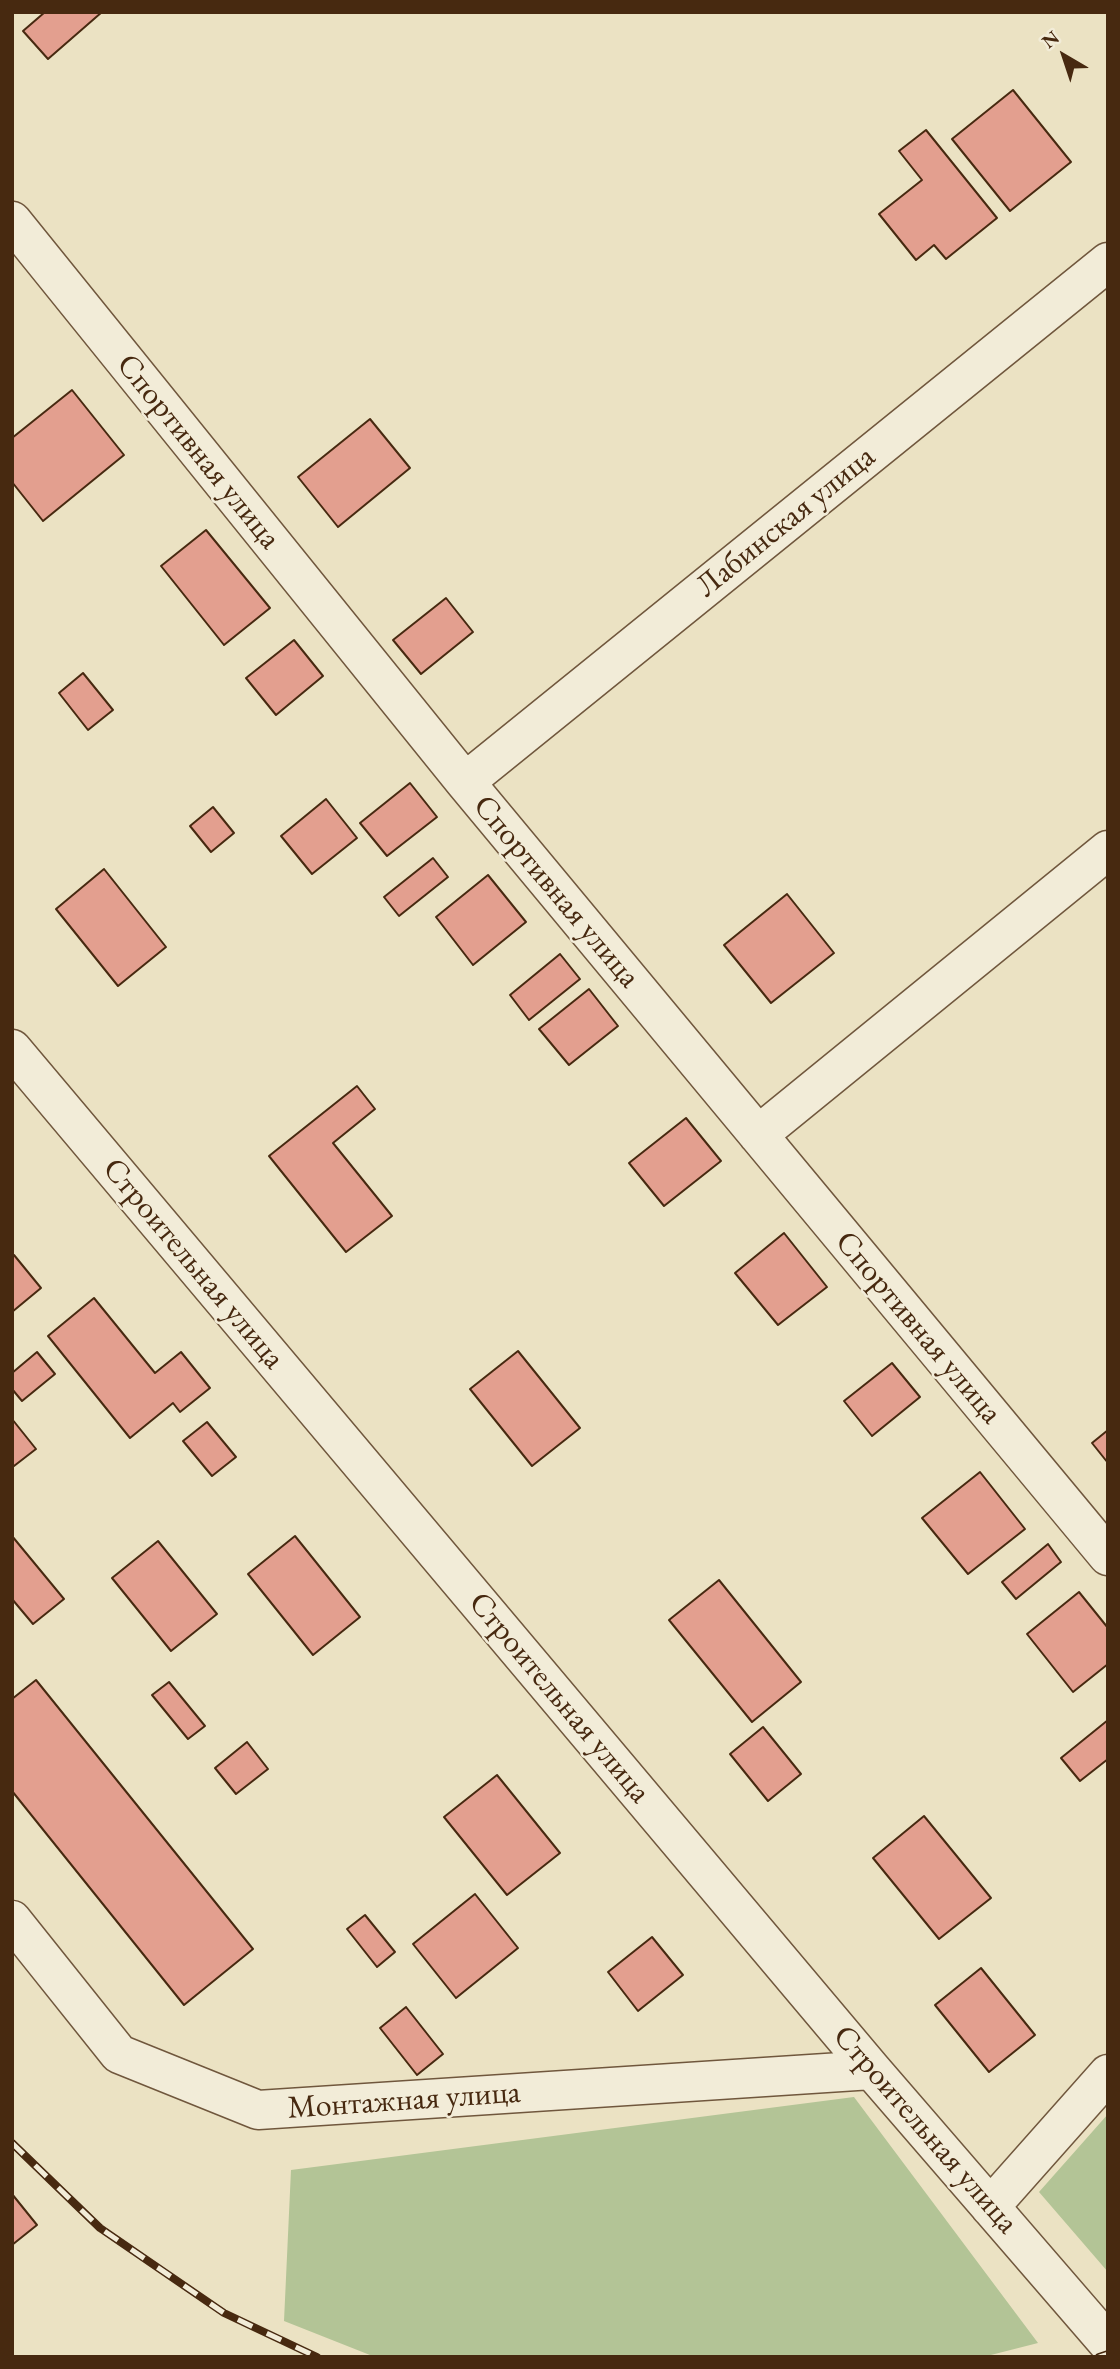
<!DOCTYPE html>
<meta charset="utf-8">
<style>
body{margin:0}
#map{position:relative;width:1120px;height:2369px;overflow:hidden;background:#ebe2c3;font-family:"EB Garamond",serif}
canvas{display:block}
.frame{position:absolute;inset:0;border:14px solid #472910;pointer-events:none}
.north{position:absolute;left:1029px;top:21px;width:70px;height:70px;-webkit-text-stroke:5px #f2ecd8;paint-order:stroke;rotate:321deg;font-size:19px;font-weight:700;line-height:28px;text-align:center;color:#472910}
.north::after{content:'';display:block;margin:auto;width:24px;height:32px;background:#472910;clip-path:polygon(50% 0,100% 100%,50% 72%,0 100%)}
</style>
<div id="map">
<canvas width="1120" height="2369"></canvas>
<div class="frame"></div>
<div class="north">N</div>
</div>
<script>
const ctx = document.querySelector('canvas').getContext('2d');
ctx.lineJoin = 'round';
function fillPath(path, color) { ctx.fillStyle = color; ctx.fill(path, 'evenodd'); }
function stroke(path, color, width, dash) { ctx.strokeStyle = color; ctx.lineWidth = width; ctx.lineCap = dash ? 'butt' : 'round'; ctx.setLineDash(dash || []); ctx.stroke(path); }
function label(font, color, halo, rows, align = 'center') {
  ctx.font = font + ' "EB Garamond",serif'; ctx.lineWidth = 5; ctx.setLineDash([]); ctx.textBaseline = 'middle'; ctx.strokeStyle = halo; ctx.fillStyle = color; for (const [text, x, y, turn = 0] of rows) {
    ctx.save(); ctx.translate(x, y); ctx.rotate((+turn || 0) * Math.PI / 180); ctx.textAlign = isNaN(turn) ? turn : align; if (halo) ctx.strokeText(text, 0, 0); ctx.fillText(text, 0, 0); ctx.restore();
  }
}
const green = new Path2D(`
 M854,2097L1038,2343L983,2357H375L284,2321L291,2170Z
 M1108,2114V2272L1039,2192Z`);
const building = new Path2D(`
 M45,12H102L48,59L23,31Z
 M1013,90L1071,162L1010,211L952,139Z
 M926,130L997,218L946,259L934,245L916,260L879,214L922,180L899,151Z
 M72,390L124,455L43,521L12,482V438Z
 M370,419L410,468L338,527L298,477Z
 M206,530L270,608L224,645L161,566Z
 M446,598L473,632L421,674L393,640Z
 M294,640L323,676L276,715L246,678Z
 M83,673L113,710L88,730L59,693Z
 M410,783L437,817L387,856L360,823Z
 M326,799L357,838L312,874L281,836Z
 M213,807L234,833L211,852L190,826Z
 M433,858L448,877L399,916L384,897Z
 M104,869L166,947L118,986L56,909Z
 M488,875L526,922L473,965L436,917Z
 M787,894L834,953L771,1003L724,945Z
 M560,954L580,979L529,1020L510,995Z
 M589,989L618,1026L569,1065L539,1029Z
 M357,1086L375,1109L333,1143L392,1216L346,1252L269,1156Z
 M686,1118L721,1161L664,1206L629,1163Z
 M784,1233L827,1287L778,1325L735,1273Z
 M14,1255L41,1288L12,1312V1257Z
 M94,1298L155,1373L181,1352L210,1388L180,1412L173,1403L130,1438L48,1336Z
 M518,1351L580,1428L532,1466L470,1389Z
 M37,1352L55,1374L22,1401L12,1389V1373Z
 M892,1363L920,1397L872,1436L844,1401Z
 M12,1419L36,1449L14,1466L12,1465Z
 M207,1422L236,1457L212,1476L183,1441Z
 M1108,1430V1463L1092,1443Z
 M980,1472L1025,1529L968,1574L922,1518Z
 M12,1536L64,1599L33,1624L12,1599Z
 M295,1536L360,1617L313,1655L248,1574Z
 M158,1541L217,1614L171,1651L112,1578Z
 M1048,1544L1061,1562L1016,1599L1002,1582Z
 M719,1580L801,1682L752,1722L669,1620Z
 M1079,1592L1108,1628V1664L1073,1692L1027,1634Z
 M36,1680L253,1949L184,2005L12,1791V1699Z
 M169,1682L205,1726L188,1739L152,1695Z
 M1108,1720V1759L1080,1781L1061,1758Z
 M763,1727L801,1774L768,1801L730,1754Z
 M247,1742L268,1769L236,1794L215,1768Z
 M497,1775L560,1853L507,1895L444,1817Z
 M924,1816L991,1898L939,1939L873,1858Z
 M475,1894L518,1948L456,1998L413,1944Z
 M365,1915L395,1952L377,1967L347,1929Z
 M652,1937L683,1975L638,2011L608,1972Z
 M981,1968L1035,2035L989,2072L935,2005Z
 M406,2007L443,2054L417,2075L380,2028Z
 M12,2194L37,2225L12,2245Z`);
const minor = new Path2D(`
 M12,221L465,782L1108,1556
 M465,782L1108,262
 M12,1049L872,2070L1108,2343
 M758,1135L1108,850
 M12,1920L119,2054L258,2110L872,2070
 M990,2207L1108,2074`);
const rail = new Path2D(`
 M12,2143L100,2228L224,2313L317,2357
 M1099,2357L1108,2354`);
const streetNames = [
 ["Спортивная улица",198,452,51],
 ["Лабинская улица",786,522,-39],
 ["Спортивная улица",556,892,50],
 ["Строительная улица",193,1264,50],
 ["Спортивная улица",918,1328,50],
 ["Строительная улица",559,1698,50],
 ["Монтажная улица",404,2101,-4],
 ["Строительная улица",925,2130,49]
];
fillPath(green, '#b3c496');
fillPath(building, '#e39f8f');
stroke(building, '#472910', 2);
stroke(minor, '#70573d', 41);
stroke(minor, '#f2ecd8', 38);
stroke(rail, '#472910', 8);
stroke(rail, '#f2ecd8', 5, [16]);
label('32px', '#472910', '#f2ecd8', streetNames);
</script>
